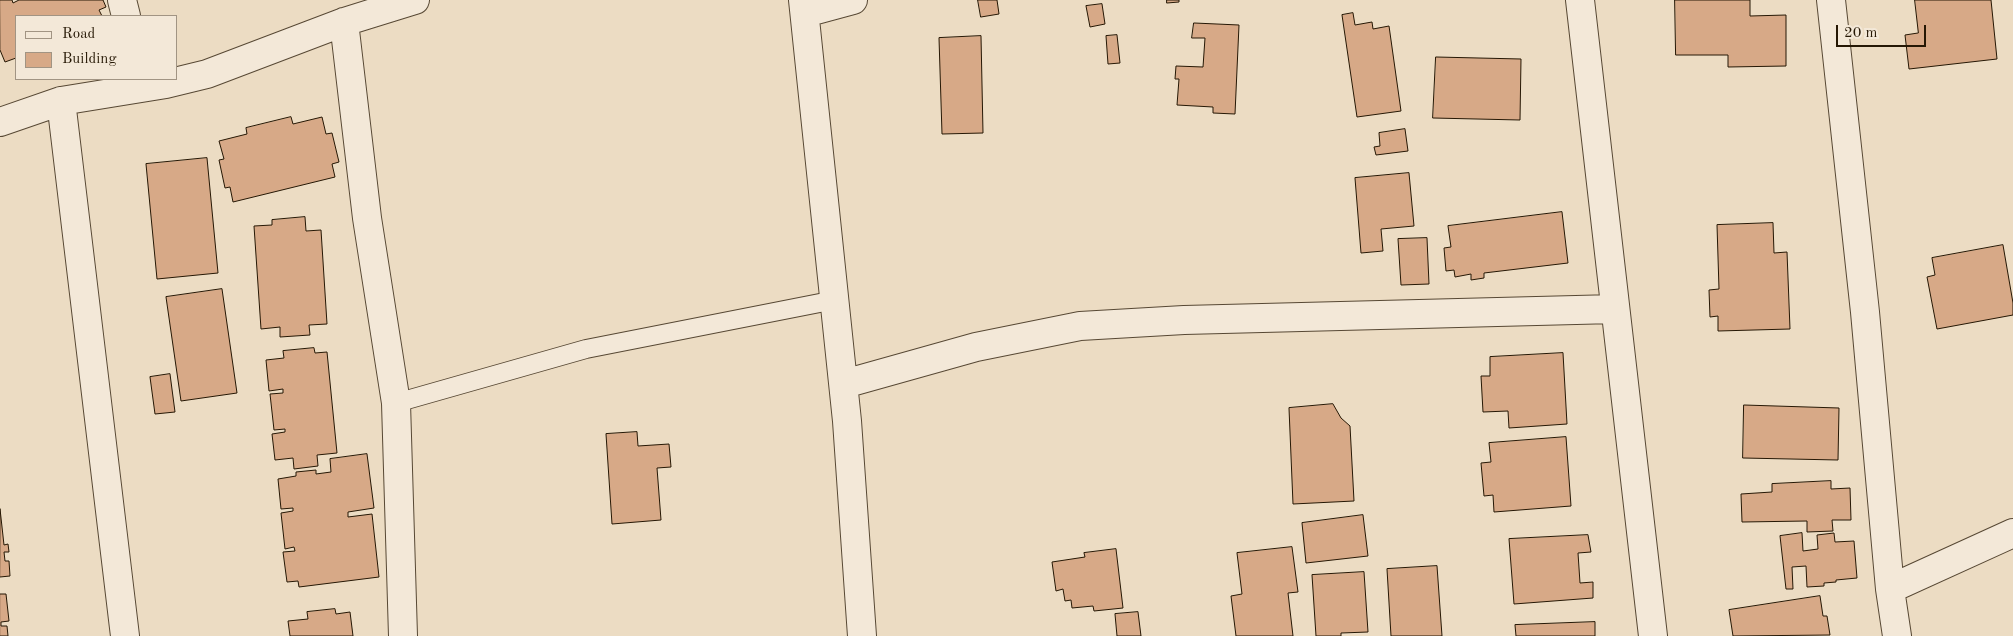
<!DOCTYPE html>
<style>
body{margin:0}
#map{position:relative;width:2013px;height:636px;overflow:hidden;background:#ecdcc3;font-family:"Old Standard TT",serif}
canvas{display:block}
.legend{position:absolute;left:15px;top:15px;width:162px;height:65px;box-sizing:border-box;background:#f3e8d8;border:1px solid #a19483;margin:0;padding:6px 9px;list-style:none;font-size:15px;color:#251704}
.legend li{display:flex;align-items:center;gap:10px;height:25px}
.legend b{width:25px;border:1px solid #a19483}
.scale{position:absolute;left:1836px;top:25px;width:90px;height:22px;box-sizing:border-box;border:2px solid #251704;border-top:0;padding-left:6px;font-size:15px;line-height:18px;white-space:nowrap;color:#251704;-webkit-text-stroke:4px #f3e8d8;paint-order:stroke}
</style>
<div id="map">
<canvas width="2013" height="636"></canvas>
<ul class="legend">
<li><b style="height:6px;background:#f3e8d8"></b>Road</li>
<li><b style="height:14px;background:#d7a987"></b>Building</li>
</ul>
<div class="scale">20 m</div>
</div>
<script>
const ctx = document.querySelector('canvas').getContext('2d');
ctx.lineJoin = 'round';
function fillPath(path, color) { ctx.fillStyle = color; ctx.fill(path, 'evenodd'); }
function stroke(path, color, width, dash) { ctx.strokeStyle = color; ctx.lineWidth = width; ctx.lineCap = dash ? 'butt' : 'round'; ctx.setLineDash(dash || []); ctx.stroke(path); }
const building = new Path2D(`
 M0,0H12L13,3L19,0H103L106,7L99,10L102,16H16V58L5,62L0,50Z
 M978,0H997L999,14L981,17Z
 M1167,0H1179V2L1167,3Z
 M1675,0H1750V16L1786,15V66L1728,67V55H1676Z
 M1915,0H1991L1997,59L1909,69L1905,35L1918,33Z
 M1102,4L1105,24L1090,27L1086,6Z
 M1353,13L1355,25L1372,22L1373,29L1389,26L1401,111L1357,117L1342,15Z
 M1194,23L1239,25L1235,114L1213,113V107L1177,105L1179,79H1175L1176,66L1203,67L1205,38H1192Z
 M1117,35L1120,63L1108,64L1106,36Z
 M981,36L983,133L942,134L939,38Z
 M1436,57L1521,59L1520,120L1433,118Z
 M291,117L293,124L322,117L326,134L332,133L339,162L332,164L335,177L233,202L230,187L225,188L219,160L224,159L219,141L247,134L246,128Z
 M1405,129L1408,151L1376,155L1374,147L1380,146L1379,133Z
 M207,158L218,273L157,279L146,164Z
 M1409,173L1414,226L1381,229L1383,251L1361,253L1355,178Z
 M1562,212L1568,263L1484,273V278L1471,280V274L1455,277L1454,270L1446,271L1444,248L1451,247L1448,226Z
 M305,217L306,231L321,230L327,324L309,325L310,335L280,337V327L261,329L254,226L272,225V220Z
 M1773,223L1774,253L1787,252L1790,329L1718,331V316L1710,317L1709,290L1719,289L1717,225Z
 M1427,238L1429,284L1401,285L1398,239Z
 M2003,245L2013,303V315L1937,329L1927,277L1935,275L1932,258Z
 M222,289L237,393L181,401L166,297Z
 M314,348L315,353L327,352L337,453L317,455L318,466L294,469L293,458L275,460L272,434L285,432V429L274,430L270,394L283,393V389L269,391L266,360L284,358L283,351Z
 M1563,353L1567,424L1509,428L1508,411L1483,412L1481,376H1490V357Z
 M170,374L175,412L155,414L150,377Z
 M1333,404L1341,418L1350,426L1354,501L1293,504L1289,408Z
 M1744,405L1839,408L1838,460L1743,458Z
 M637,432L638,446L669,444L671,467L657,468L661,520L612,524L606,434Z
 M1566,437L1571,506L1494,512L1493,495L1484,496L1481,463L1491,462L1489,443Z
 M367,454L374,508L348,512V517L372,514L379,577L299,587L298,581L287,582L283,552L295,551L294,547L285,549L281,513L293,511V508L281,509L278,479L296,476V472L316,470V474L331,472L330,459Z
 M1831,481V489L1850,488L1851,520H1832L1833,531L1807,532V521L1742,522L1741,494L1772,492V484Z
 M0,509L4,545L8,544L9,552H4L5,561H9L10,576L0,577Z
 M1363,515L1368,556L1306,563L1302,523Z
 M1802,533L1803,551L1818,549L1817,535L1834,533L1835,542L1854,541L1857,578L1836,580V582L1824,583V586L1807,587L1806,566L1792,567L1793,589H1786L1780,536Z
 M1588,535L1591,552L1578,553L1580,583L1593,582V598L1514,604L1509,539Z
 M1292,547L1298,592L1288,593L1293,636H1236L1231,596L1242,594L1237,553Z
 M1116,549L1123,608L1094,611L1093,606L1072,608L1071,600L1065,601L1063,589L1056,591L1052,562L1085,557L1084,553Z
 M1437,566L1442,636H1391L1387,569Z
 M1364,572L1368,632L1341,633V636H1316L1312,575Z
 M0,594H6L9,621L1,622V626H7L8,636H0Z
 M1820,596L1823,616H1827L1830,635L1733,636L1729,610Z
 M335,609L336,614L350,612L353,636H290L288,621L308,619L307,612Z
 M1138,612L1141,636H1117L1115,614Z
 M1595,622V636H1516L1515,625Z`);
const lane = new Path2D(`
 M396,403L586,349L835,300`);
const street = new Path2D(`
 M122,0L126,16
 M803,0L847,421L862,636
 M1580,0L1653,636
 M1831,0L1865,312L1890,589L1897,636
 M805,13L853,0
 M344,22L367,218L396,403L403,636
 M61,101L125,636
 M0,122L61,101L166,84L207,74L344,22L415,0
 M844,384L976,347L1080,326L1184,320L1615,309
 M1890,589L2013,533`);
fillPath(building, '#d7a987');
stroke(building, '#251704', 1);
stroke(lane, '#574834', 20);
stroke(street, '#574834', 30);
stroke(lane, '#f3e8d8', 18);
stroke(street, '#f3e8d8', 28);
</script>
